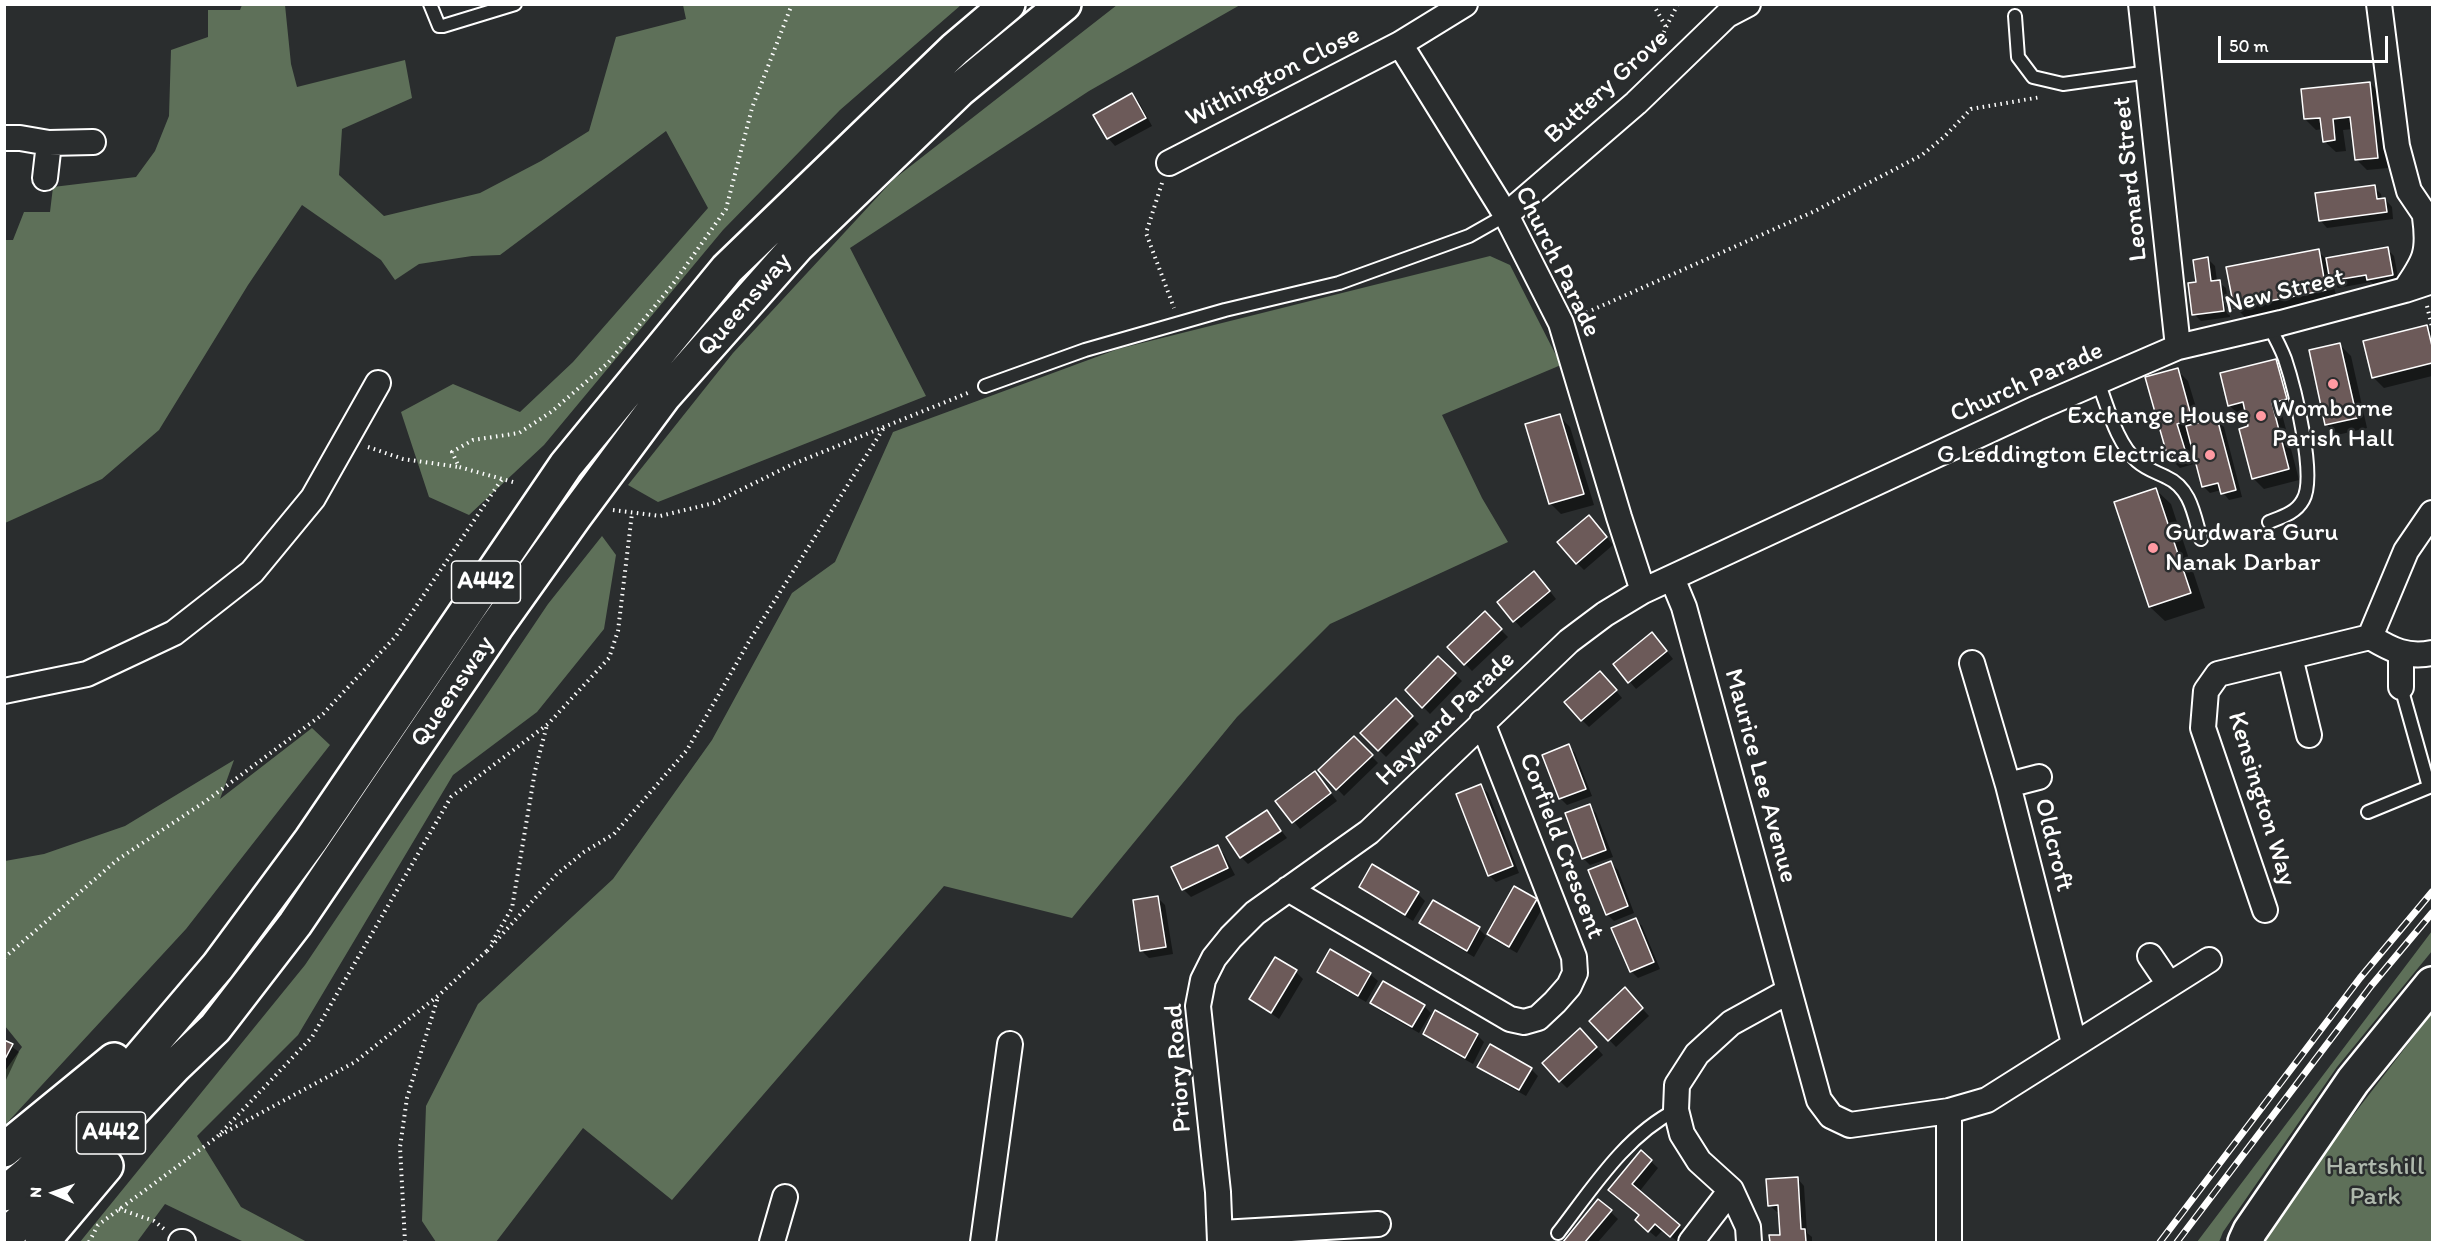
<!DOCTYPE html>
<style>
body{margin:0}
#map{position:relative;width:2437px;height:1247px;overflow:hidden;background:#2a2d2e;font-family:Itim,sans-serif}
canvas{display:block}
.frame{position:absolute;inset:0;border:6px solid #fff;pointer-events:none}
.north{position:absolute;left:24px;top:1163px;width:60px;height:60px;-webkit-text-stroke:4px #2a2d2e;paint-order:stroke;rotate:272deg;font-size:16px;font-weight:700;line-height:24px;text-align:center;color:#fff}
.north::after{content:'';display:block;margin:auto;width:21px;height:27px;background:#fff;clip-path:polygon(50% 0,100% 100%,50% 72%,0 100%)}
.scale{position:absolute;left:2218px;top:36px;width:170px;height:27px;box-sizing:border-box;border:3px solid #fff;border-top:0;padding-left:8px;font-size:18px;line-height:21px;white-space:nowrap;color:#fff;-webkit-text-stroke:4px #2a2d2e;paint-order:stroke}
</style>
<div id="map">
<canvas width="2437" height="1247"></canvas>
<div class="frame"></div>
<div class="north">N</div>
<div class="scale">50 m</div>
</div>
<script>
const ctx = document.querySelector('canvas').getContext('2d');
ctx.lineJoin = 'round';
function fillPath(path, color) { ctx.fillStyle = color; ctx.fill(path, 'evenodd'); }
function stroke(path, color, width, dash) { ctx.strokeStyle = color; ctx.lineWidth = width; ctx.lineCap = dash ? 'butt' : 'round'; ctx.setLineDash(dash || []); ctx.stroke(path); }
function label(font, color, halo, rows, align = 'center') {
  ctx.font = font + ' Itim,sans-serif'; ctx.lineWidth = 5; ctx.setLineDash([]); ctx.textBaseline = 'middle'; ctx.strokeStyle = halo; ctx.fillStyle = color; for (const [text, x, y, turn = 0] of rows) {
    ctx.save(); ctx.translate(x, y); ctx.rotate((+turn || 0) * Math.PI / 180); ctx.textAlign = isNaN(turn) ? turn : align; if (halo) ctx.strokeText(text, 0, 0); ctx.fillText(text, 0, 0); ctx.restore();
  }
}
const green = new Path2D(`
 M242,5H285L291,64L297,87L405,60L412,98L342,129L339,175L384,216L480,193L541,161L589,131L616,37L686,19L683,5H961L840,110L723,230L544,445L469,515L429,497L401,412L453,384L520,412L573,362L708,208L666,131L500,255L472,256L419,264L395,280L381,260L302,205L248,285L159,430L102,479L5,523V240H13L24,212H50L53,187L136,177L155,151L169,116L171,50L208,37V10H240Z
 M1117,5H1240L1089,91L850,248L926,396L658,502L628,485L733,353L894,179Z
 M1490,256L1510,265L1561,365L1442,415L1482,498L1508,542L1330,624L1237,717L1072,918L944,886L672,1200L583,1128L496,1242H436L422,1221L426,1106L478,1004L613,879L712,740L792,593L835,562L893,432L1118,349Z
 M602,536L616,555L604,629L537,712L453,775L298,1035L197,1136L241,1207L307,1242H244L165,1204L137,1242H80L305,965L548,604Z
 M312,728L330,745L186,929L5,1125V1071L22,1047L5,1026V861L44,854L125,826L234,760L220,799Z
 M2432,931V951L2337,1067L2223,1232L2219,1242H2197Z
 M2432,1013V1242H2265L2293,1193Z`);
const shadow = new Path2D(`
 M2370,83L2381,94L2388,168L2367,170L2356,159L2353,129L2343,130L2346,151L2336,152L2324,141L2323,129L2316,130L2305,119Z
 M1132,95L1139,102L1152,126L1115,146L1108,138Z
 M2374,187L2381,194L2382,200L2385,199L2392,207L2393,219L2327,228L2320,220Z
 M2387,249L2394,256L2399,282L2376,286L2371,282L2338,288L2333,282L2337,301L2246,318L2235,307L2318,251L2327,260Z
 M2208,259L2215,266L2217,281L2226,288L2230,317L2201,321L2194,314L2197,283Z
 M2427,326L2432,332V376L2384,388L2373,377Z
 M2340,345L2351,356L2367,428L2337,435L2326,424Z
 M2276,361L2287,372L2297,410L2282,414L2299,480L2264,489L2253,478L2250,428L2247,415L2240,416L2229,405Z
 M2177,370L2188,381L2201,424L2217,420L2224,427L2242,497L2229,500L2221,490L2210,493L2203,486L2197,463L2180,468L2169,457Z
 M1559,416L1570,427L1594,505L1561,514L1550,503Z
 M2156,490L2171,504L2205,608L2165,621L2150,607L2116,503Z
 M1596,524L1613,545L1584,570L1577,563Z
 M1541,580L1556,599L1521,628L1499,602Z
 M1485,614L1508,637L1472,671L1449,647Z
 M1659,641L1673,659L1636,689L1615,664Z
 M1438,658L1462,681L1430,714L1407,690Z
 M1607,680L1622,698L1589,727L1582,720Z
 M1396,700L1419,724L1386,757L1362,733Z
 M1354,738L1378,763L1344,796L1320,771Z
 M1568,746L1575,753L1592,796L1567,805L1560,798Z
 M1321,780L1337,801L1300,829L1277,801Z
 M1481,786L1488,793L1519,873L1496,882L1489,875Z
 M1589,806L1596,813L1613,857L1590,865L1583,858Z
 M1267,812L1287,838L1248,864L1241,857Z
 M1217,847L1224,854L1235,875L1191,897L1183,889L1173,868Z
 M1611,863L1618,870L1634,913L1614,921L1607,914Z
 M1360,887L1418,894L1425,901L1413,921L1368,894Z
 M1158,898L1165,905L1173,954L1149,958L1142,951Z
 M1536,900L1543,907L1517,953L1496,941L1488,934Z
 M1433,902L1479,929L1486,936L1474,957L1428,930L1421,923Z
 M1635,919L1642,926L1660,969L1638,978L1631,971Z
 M1330,951L1370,974L1378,981L1366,1002L1326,979L1319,972Z
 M1296,972L1303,979L1279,1019L1251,999Z
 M1624,989L1649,1016L1616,1047L1591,1021Z
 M1372,1003L1424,1006L1431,1013L1419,1033L1379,1010Z
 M1424,1034L1477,1035L1484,1042L1473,1064L1432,1041Z
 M1587,1037L1603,1055L1567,1088L1560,1081Z
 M4,1041L19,1052L6,1080L4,1079Z
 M1479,1066L1531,1069L1538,1076L1526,1096L1486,1073Z
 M1642,1153L1658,1168L1639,1192L1686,1233L1678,1242L1663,1230L1656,1237L1644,1227L1641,1216L1618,1197Z
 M1797,1178L1804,1186L1807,1233L1812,1237V1242H1771V1236H1782L1780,1212H1777L1769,1205Z
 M1599,1201L1618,1219L1598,1242H1565Z`);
const building = new Path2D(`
 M2370,82L2378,158L2355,160L2350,117L2333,119L2335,140L2323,142L2320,118L2304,119L2301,89Z
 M1132,93L1146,118L1107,139L1093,115Z
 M2375,185L2377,199L2385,198L2387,212L2319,221L2315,193Z
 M2388,247L2393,275L2367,280L2366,275L2330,281L2326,258Z
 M2319,249L2326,290L2234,308L2226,267Z
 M2208,257L2211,281L2220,280L2224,311L2192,315L2188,283L2196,282L2193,260Z
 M2427,325L2432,346V363L2372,378L2363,341Z
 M2340,343L2357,418L2325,425L2309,350Z
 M2276,359L2287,399L2272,403L2289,469L2252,479L2239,429L2248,426L2243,402L2228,406L2220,373Z
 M2178,368L2192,419L2177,424L2186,453L2168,458L2145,377Z
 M1560,414L1584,494L1549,504L1525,424Z
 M2217,418L2236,490L2221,494L2218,483L2202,487L2186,426Z
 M2156,488L2191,593L2149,607L2114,502Z
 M1589,515L1607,537L1576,564L1557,542Z
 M1534,571L1550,591L1513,622L1497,602Z
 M1485,611L1502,629L1464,665L1447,647Z
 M1652,632L1667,651L1628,683L1613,664Z
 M1438,656L1456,673L1422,708L1405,690Z
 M1600,671L1617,690L1581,721L1564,702Z
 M1396,698L1413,716L1378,751L1360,733Z
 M1354,736L1373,755L1336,790L1318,770Z
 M1569,744L1586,789L1559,799L1542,755Z
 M1315,771L1331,793L1292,823L1275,801Z
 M1481,784L1513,866L1488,876L1456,794Z
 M1590,804L1606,850L1582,859L1565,813Z
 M1267,810L1281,831L1240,858L1226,837Z
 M1218,845L1228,868L1182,890L1171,867Z
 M1611,861L1628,906L1606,915L1588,870Z
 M1372,864L1419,892L1405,915L1359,887Z
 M1514,886L1537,899L1509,947L1487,934Z
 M1158,896L1166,947L1140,951L1133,900Z
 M1433,900L1480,927L1467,951L1419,923Z
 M1636,918L1654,962L1630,972L1611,928Z
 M1330,949L1371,973L1358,996L1317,972Z
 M1275,957L1297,970L1271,1013L1249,999Z
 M1383,981L1425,1005L1412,1027L1370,1003Z
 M1625,987L1643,1008L1608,1041L1589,1021Z
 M1435,1010L1478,1034L1465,1058L1423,1034Z
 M1580,1028L1597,1047L1559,1082L1542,1063Z
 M4,1040L13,1044L4,1061Z
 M1490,1044L1532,1068L1519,1090L1477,1067Z
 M1641,1150L1652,1160L1632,1184L1680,1225L1670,1237L1655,1224L1648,1232L1635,1220L1639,1215L1608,1190Z
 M1798,1177L1801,1229H1805L1806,1242H1770L1769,1235H1780L1778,1205L1768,1206L1766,1179Z
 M1598,1199L1612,1210L1585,1242H1563Z`);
const path = new Path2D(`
 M1653,4L1666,27
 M1657,49L1666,27L1678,4
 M1162,183L1146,233L1174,308
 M2427,306L2432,327
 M1581,315L1815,211L1922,155L1944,137L1971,109L2041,97
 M368,447L403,459L459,467
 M513,482L459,467L452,452L473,440L519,433L551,412L608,363L673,284L726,209L752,108L792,4
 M613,510L660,516L714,503L793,464L970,392
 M492,942L512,908L535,771L547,725
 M487,951L557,874L584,852L614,834L687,750L751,638L885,426
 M4,958L117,860L206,801L323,714L396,636L502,479
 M220,1135L355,1062L439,995L489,949
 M119,1209L154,1221L164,1229
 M89,1242L98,1225L217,1137L312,1037L451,797L548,724L609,658L618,631L632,513
 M405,1242L400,1147L407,1098L438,997`);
const lane = new Path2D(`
 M430,4L439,26H443L515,4
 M2015,16L2018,57L2033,77L2063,84L2149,72
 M2098,382C2108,407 2116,442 2137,461C2146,469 2156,472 2166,477C2191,488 2194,515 2201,539
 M985,386L1085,350L1225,310L1339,283L1469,236L1506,215
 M2269,522C2282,517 2296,513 2303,500C2317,477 2294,386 2285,359C2281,348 2275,337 2269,326
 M2368,812L2429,787L2401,687
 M1558,1233C1592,1189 1625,1136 1676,1110`);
const street = new Path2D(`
 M2141,4L2178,347
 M2379,4L2397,146L2409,191L2432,225
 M1400,44L1506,215L1561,323L1619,517L1643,591
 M4,138H20L49,143L93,142
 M1169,163L1400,44L1465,4
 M45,178L49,143
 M1506,215L1636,103L1727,15L1748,4
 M2405,290C2425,261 2430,253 2425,217
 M1672,578L1684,607L1819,1100L1831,1116L1850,1125L1949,1111L1987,1100L2209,960
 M2370,637L2406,551L2432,513
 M2370,637C2392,650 2407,658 2432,653
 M2290,657L2309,735
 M1972,663L2008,785L2074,1043
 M2401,687V654
 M4,691L87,674L174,633L252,572L313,498L378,383
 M2008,785L2039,777
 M1288,889L1510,1019L1524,1022L1538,1018L1555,1002L1569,986L1575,973L1574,957L1482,722
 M2265,910L2203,728L2206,691L2218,674L2370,637
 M2150,956L2169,984
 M1221,1233L1378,1224
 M181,1242H183
 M772,1242L785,1197
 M983,1242L1010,1044
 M1220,1242L1218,1192L1198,1006L1203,980L1214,958L1231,937L1255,913L1369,832L1569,641L1605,614L1643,591L2037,408L2178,347L2281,323L2405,290L2432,281
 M1691,1242L1731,1190
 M1749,1242L1748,1227L1731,1190L1699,1161L1682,1134L1676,1110L1677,1085L1697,1054L1731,1023L1789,991
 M1949,1242V1111`);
const secondary = new Path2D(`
 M2245,1242L2250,1231L2353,1081L2432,984`);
const highway = new Path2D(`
 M4,1150L114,1060
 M4,1194L30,1172L116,1086L218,966L311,840L566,465L727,269L955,49L1008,4
 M4,1237L77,1170L175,1066L215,1028L295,924L496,627L575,516L664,396L798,245L959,90L1064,4
 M42,1242L106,1166`);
const rail = new Path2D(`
 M2160,1242L2360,978L2432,892
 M2177,1242L2371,986L2432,913`);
const markers = [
 [2333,384,6,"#ff9aa2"],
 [2261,416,6,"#ff9aa2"],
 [2210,455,6,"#ff9aa2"],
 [2153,548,6,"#ff9aa2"]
];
const shields = [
 [486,582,69],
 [111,1133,69]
];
const shieldNames = [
 ["A442",486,582],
 ["A442",111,1133]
];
const streetNames = [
 ["Withington Close",1273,77,-27],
 ["Buttery Grove",1607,87,-42],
 ["Leonard Street",2131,179,-96],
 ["Church Parade",1557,262,64],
 ["New Street",2285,292,-14],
 ["Queensway",745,305,-49],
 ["Church Parade",2027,383,-24],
 ["Queensway",453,692,-56],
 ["Hayward Parade",1446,719,-44],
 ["Maurice Lee Avenue",1760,776,75],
 ["Kensington Way",2261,799,73],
 ["Oldcroft",2053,845,76],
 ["Corfield Crescent",1561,846,69],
 ["Priory Road",1179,1068,-94]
];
const poiNames = [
 ["Womborne",2333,409,"center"],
 ["Parish Hall",2333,439,"center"],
 ["Exchange House",2249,416],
 ["G Leddington Electrical",2198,455],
 ["Gurdwara Guru",2165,533,"left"],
 ["Nanak Darbar",2165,563,"left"]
];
const parkNames = [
 ["Hartshill",2375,1167],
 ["Park",2375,1197]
];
fillPath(green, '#5e7059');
fillPath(shadow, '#0007');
fillPath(building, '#6c5a59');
stroke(building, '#fff', 1.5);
stroke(lane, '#fff', 16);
stroke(street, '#fff', 28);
stroke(secondary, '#fff', 38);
stroke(highway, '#fff', 38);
stroke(path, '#fff', 4, [1.5, 4.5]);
stroke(lane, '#2a2d2e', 12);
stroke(street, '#2a2d2e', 24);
stroke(secondary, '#2a2d2e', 33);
stroke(highway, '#2a2d2e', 33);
stroke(rail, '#fff', 7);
stroke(rail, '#2a2d2e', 4.5, [14]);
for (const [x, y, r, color] of markers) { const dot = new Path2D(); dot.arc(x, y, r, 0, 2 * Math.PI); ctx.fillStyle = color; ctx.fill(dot); stroke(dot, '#2a2d2e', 2); }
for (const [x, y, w] of shields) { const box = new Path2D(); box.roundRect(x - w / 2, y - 21, w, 42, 4.5); ctx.fillStyle = '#2a2d2e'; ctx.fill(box); stroke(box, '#fff', 1.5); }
label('bold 24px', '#fff', null, shieldNames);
label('26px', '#fff', '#2a2d2e', streetNames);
label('26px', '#fff', '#2a2d2e', poiNames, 'right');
label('26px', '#aeb8ac', '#2a2d2e', parkNames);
</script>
